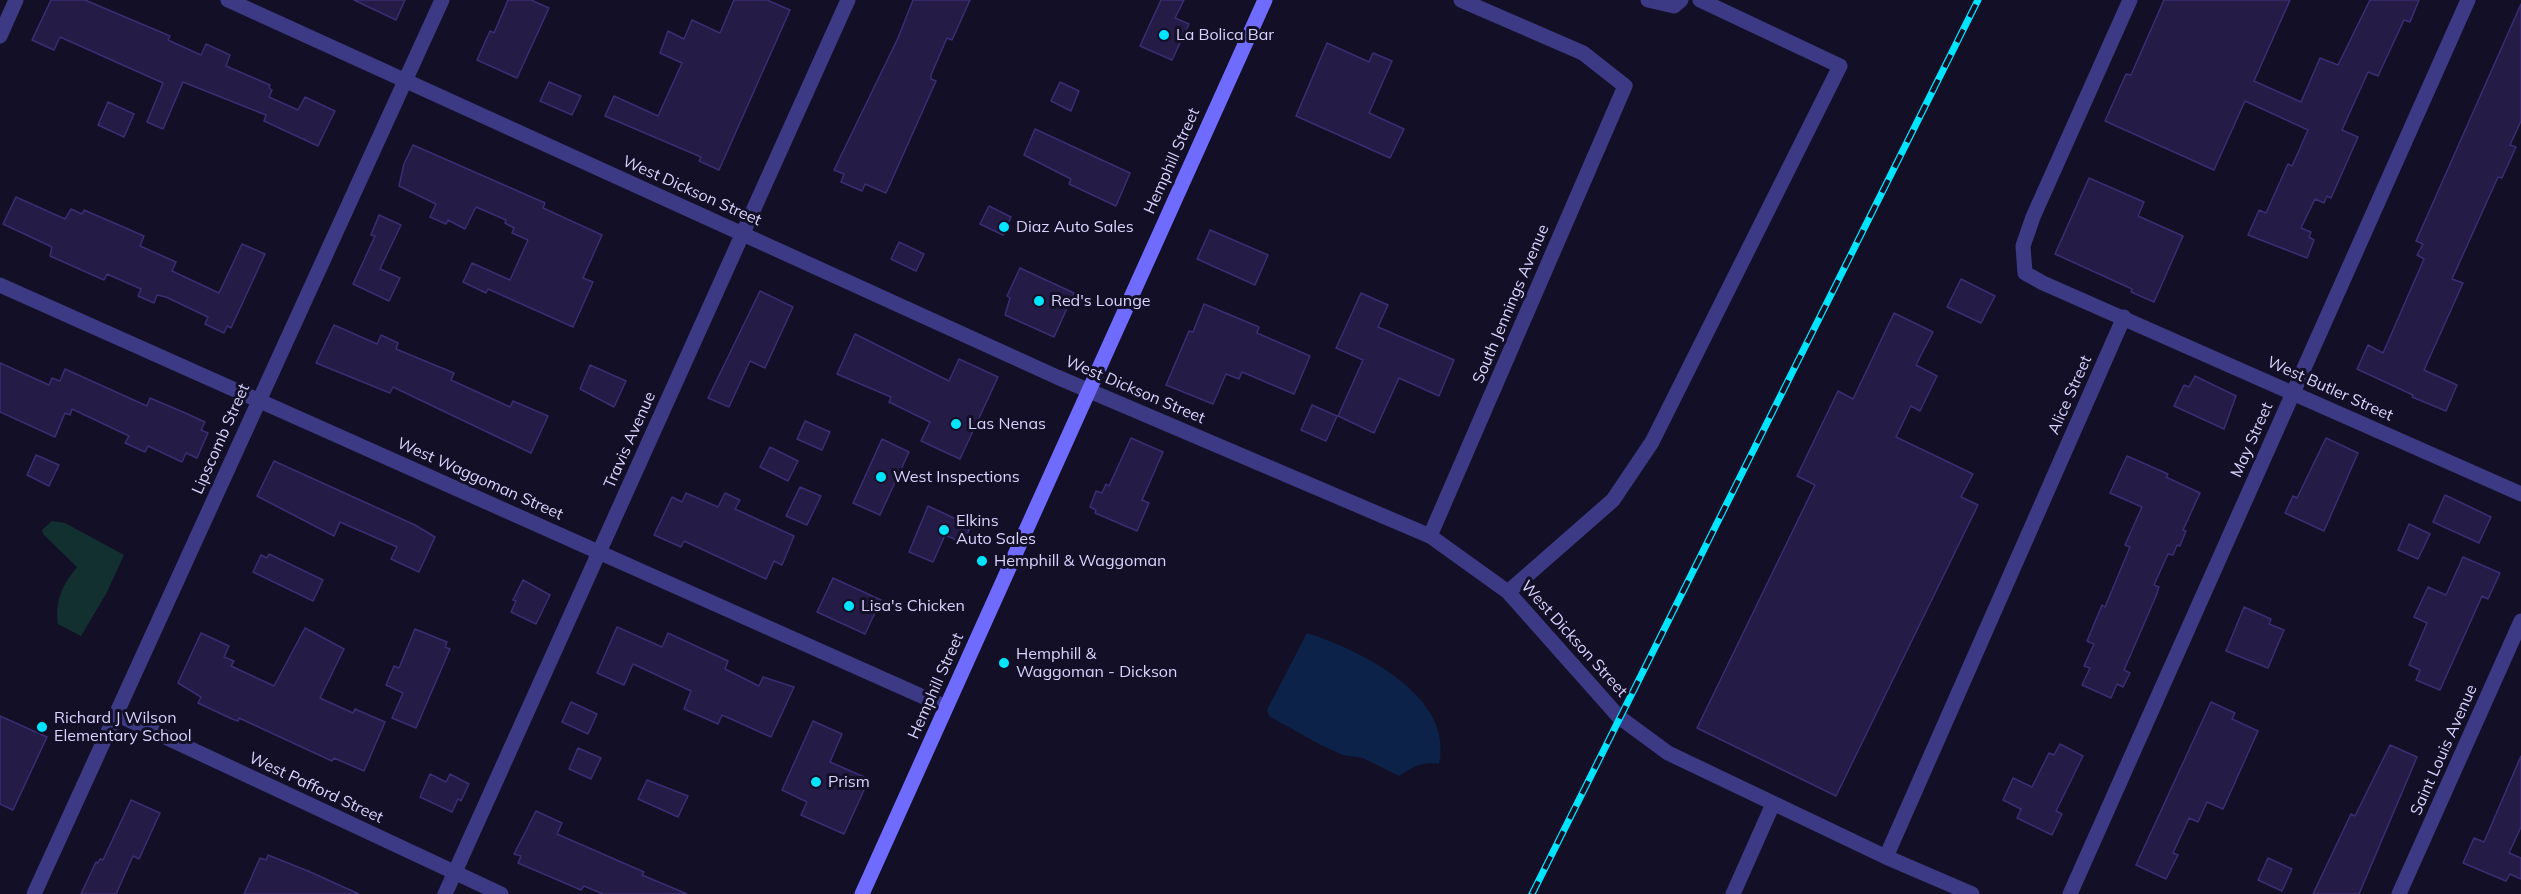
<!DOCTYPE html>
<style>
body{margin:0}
canvas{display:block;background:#130f26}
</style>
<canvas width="2521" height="894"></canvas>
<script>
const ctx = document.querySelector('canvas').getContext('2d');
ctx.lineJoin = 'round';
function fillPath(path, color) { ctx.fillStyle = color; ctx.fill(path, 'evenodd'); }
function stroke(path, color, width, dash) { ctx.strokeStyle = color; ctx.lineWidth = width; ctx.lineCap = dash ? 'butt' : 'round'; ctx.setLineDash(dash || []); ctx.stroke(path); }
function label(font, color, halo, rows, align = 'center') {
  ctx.font = font + ' Mulish,sans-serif'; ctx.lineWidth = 6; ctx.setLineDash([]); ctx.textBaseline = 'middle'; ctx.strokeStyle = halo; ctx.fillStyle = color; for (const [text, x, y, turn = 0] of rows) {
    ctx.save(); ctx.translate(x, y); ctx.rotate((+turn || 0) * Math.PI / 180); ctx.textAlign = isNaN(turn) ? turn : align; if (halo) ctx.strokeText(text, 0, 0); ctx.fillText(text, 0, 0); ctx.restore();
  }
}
const green = new Path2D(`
 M52,521L65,523L124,555L107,592L81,636L58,624C55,600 62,586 77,567L43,534L42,530Z`);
const water = new Path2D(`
 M1307,633C1360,650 1455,696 1439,764C1423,761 1412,767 1399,776L1363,758L1343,755L1319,744L1269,716L1267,710Z`);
const building = new Path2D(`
 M51,0H85L170,36L168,40L201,55L206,44L230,55L226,66L270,85L269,88L272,90L269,97L298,110L305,97L335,111L318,146L264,121L266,115L183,82L163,129L147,122L163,83L60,37L54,50L32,40Z
 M354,0H405L396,20Z
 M508,0H531L549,8L517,78L477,60L490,31L494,33Z
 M734,0H767L790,10L719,170L699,161L701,157L605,116L614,96L658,116L682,63L660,53L668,31L684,39L692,20L720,33Z
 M913,0H970L952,40L947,38L931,75V79L936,81L886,193L865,184L862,191L841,182L844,174L834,170L898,38Z
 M1161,0H1184L1175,18L1189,24L1172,60L1140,46Z
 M2164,0H2290L2254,81L2301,102L2320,58L2338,65L2370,0H2419L2410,22L2404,20L2378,76L2368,72L2342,130L2358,137L2331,198L2327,196L2324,203L2315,199L2301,228L2311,232L2309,237L2314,240L2307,258L2248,235L2259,210L2266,213L2288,164L2292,166L2308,130L2245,101L2214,170L2105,121L2126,74L2131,75Z
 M2521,4V121L2510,145L2516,147L2502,178L2498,177L2452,279L2463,283L2424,370L2457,385L2446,411L2412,397L2413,395L2357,369L2368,345L2383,353L2424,259L2417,255L2423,244L2416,241Z
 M1327,43L1369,62L1373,53L1392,61L1369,113L1404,129L1390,158L1296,116Z
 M549,82L581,96L572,115L540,101Z
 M1060,82L1079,91L1071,111L1051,101Z
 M108,102L134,114L124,137L98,125Z
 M1035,129L1130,173L1116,206L1069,184L1071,179L1024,155Z
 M413,145L545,203L543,208L602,235L583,278L593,282L573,327L488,289L486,293L463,282L472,263L510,280L528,240L512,233L514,228L505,223L506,220L476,207L465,229L448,220L446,224L430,217L436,204L399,186L404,164Z
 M2089,178L2144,202L2138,216L2183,236L2154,302L2131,292L2132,289L2055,254Z
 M16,197L65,219L71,209L82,214L84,210L144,236L140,246L176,262L172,271L219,293L242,244L265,254L231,328L227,326L224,333L205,324L208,317L166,297L157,295L154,303L138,296L141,289L107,274L104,280L50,256L52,247L3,224Z
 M989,206L1011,217L1003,235L980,224Z
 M379,215L401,225L380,269L400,278L389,301L353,284L375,236L371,235Z
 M1210,230L1268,255L1255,285L1197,259Z
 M899,242L924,254L916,271L891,259Z
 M1020,268L1074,293L1054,337L1005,315L1010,298L1007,296Z
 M1961,279L1995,296L1981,323L1947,307Z
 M760,291L793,307L765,368L750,361L729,407L708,398Z
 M1361,293L1388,305L1378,327L1454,360L1439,396L1399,378L1374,433L1338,416L1363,360L1336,348Z
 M1204,304L1259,327L1257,333L1310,356L1294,394L1242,372L1239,379L1226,374L1213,404L1166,385L1189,331L1193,332Z
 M1894,313L1933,332L1916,365L1937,376L1920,411L1911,406L1896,437L1973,474L1961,497L1978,505L1836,796L1697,728L1815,485L1797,476L1838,391L1853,399Z
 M334,325L377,344L381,335L398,343L396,349L454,373L451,380L510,407L513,401L548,416L531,453L393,387L390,393L316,363Z
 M855,334L949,381L959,359L998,377L960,459L921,441L930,422L889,402L891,397L837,374Z
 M0,363L49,385L52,378L60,381L65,369L147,406L150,398L183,412L205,422L201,430L208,433L197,458L186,453L182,462L148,446L145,452L125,443L129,436L72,409L70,415L65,413L55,437L0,412Z
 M590,365L626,381L614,407L580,389Z
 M2195,376L2236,396L2224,429L2174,406L2184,385L2189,387Z
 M1312,405L1337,416L1326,441L1301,430Z
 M805,421L830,432L822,450L797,439Z
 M1131,438L1163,452L1142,500L1149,503L1137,531L1095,513L1096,510L1090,507L1096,491L1102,493L1106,484L1109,486Z
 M2326,438L2358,453L2324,531L2285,513L2293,496L2297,498Z
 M882,439L909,452L880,515L853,503Z
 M770,447L798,461L788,481L760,467Z
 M36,455L59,465L49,486L27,475Z
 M2127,456L2168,474L2166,477L2200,493L2183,530L2186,531L2180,546L2177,545L2173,555L2168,554L2154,585L2159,587L2156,596L2124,670L2130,673L2123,687L2117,684L2111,698L2082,685L2090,668L2084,666L2094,644L2087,641L2102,605L2105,607L2130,547L2125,545L2142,507L2110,493Z
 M274,461L415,525L435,537L419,572L391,559L397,547L340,522L334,536L257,496Z
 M800,487L821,496L807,525L786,516Z
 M686,493L718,507L725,493L740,500L735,509L794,536L782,565L774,561L766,579L684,541L681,547L654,535L672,497L682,502Z
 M2445,495L2491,517L2479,543L2433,522Z
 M928,506L971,526L963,543L945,535L933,562L909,552Z
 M2409,524L2430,534L2418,559L2398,550Z
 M269,554L323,580L313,601L253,572L261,555L267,558Z
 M2463,557L2500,573L2488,599L2482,596L2440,690L2416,680L2420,670L2409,665L2427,623L2414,617L2428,587L2446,595Z
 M833,578L881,600L865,634L817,612Z
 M523,580L550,595L536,624L511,612L516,601L513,600Z
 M2244,607L2271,619L2269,624L2284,630L2268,668L2226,651Z
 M617,627L662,647L668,633L728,661L725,669L759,686L763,677L794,687L771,737L722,715L718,724L684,709L691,691L633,664L624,685L597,673Z
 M305,628L344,649L320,698L353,713L355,709L385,722L364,771L334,758L332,761L239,718L238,721L232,719L198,703L201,697L178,683L201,633L229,646L224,657L234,661L231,666L274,686Z
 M415,629L447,642L445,647L450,649L416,728L392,718L403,693L386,685L394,666L399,668Z
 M571,702L597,714L588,734L562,722Z
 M2211,702L2235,713L2232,719L2258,731L2223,809L2207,802L2198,822L2189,818L2173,853L2178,855L2166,879L2136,865Z
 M0,716L47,737L13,810L0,804Z
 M813,721L842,734L830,762L869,779L844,834L801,815L807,802L782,790Z
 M2060,744L2083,756L2056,811L2062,814L2052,835L2017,818L2021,809L2003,800L2013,778L2032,787L2049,753L2054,755Z
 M2390,745L2417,757L2359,894H2313L2351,814L2355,816Z
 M578,748L601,758L591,779L569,769Z
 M2521,756V827L2509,853L2521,858V879L2510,874L2506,881L2463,863L2474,838L2484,842Z
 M430,774L446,782L450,774L469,784L461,801L458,799L452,812L420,797Z
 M647,780L688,796L678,817L638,799Z
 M131,800L160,813L139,859L133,856L116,894H81L96,862L98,863L100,859L103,860Z
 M536,811L562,823L557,834L644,872L642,875L687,894H603L584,886L581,890L518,863L521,856L514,854Z
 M268,855L308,871L359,894H244L260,858L266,860Z
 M2268,858L2292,869L2282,891L2258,880Z`);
const minor = new Path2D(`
 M228,0L1057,377L1430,536L1508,592L1619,717L1668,753L1886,857L1972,894
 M1648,0L1674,6L1681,0
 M2130,0L2033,217L2023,246L2025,273L2043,283L2521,494
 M0,36L16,0
 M0,285L946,707
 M1430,536L1625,86L1583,53L1461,0
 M1508,592L1613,500L1652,442L1840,66L1700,0
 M116,714L501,894
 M1886,857L2124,317
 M34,894L442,0
 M445,894L848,0
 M1733,894L1773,804
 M2070,894L2468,0
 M2399,894L2521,621`);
const secondary = new Path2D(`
 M862,894L1265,0`);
const rail = new Path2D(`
 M1532,894L1978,0`);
const markers = [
 [1164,35,6,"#00e5ff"],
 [1004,227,6,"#00e5ff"],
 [1039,301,6,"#00e5ff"],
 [956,424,6,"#00e5ff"],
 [881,477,6,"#00e5ff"],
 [944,530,6,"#00e5ff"],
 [982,561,6,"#00e5ff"],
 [849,606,6,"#00e5ff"],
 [1004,663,6,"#00e5ff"],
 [42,727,6,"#00e5ff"],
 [816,782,6,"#00e5ff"]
];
const poiNames = [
 ["La Bolica Bar",1176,35],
 ["Diaz Auto Sales",1016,227],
 ["Red's Lounge",1051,301],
 ["Las Nenas",968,424],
 ["West Inspections",893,477],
 ["Elkins",956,521],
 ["Auto Sales",956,539],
 ["Hemphill & Waggoman",994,561],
 ["Lisa's Chicken",861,606],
 ["Hemphill &",1016,654],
 ["Waggoman - Dickson",1016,672],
 ["Richard J Wilson",54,718],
 ["Elementary School",54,736],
 ["Prism",828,782]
];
const streetNames = [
 ["Hemphill Street",1172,161,-66],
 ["West Dickson Street",692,191,24],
 ["South Jennings Avenue",1511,304,-67],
 ["West Butler Street",2330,389,24],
 ["West Dickson Street",1135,390,23],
 ["Alice Street",2070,395,-66],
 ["Lipscomb Street",221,439,-66],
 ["Travis Avenue",630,440,-66],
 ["May Street",2252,440,-66],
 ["West Waggoman Street",480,479,24],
 ["West Dickson Street",1574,639,48],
 ["Hemphill Street",936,686,-66],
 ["Saint Louis Avenue",2444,750,-66],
 ["West Pafford Street",316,788,25]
];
fillPath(green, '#12302f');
fillPath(water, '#0c2248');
fillPath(building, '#241b47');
stroke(building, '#3b2d73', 1.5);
stroke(minor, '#3d3a85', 15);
stroke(secondary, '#6f6bff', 15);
stroke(rail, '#00e5ff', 7);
stroke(rail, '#130f26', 4.5, [14]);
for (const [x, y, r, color] of markers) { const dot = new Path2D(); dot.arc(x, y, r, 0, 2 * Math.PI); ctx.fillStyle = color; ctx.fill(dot); stroke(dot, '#130f26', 2); }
label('16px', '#d9d4ff', '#130f26', poiNames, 'left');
label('16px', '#d9d4ff', '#130f26', streetNames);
</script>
